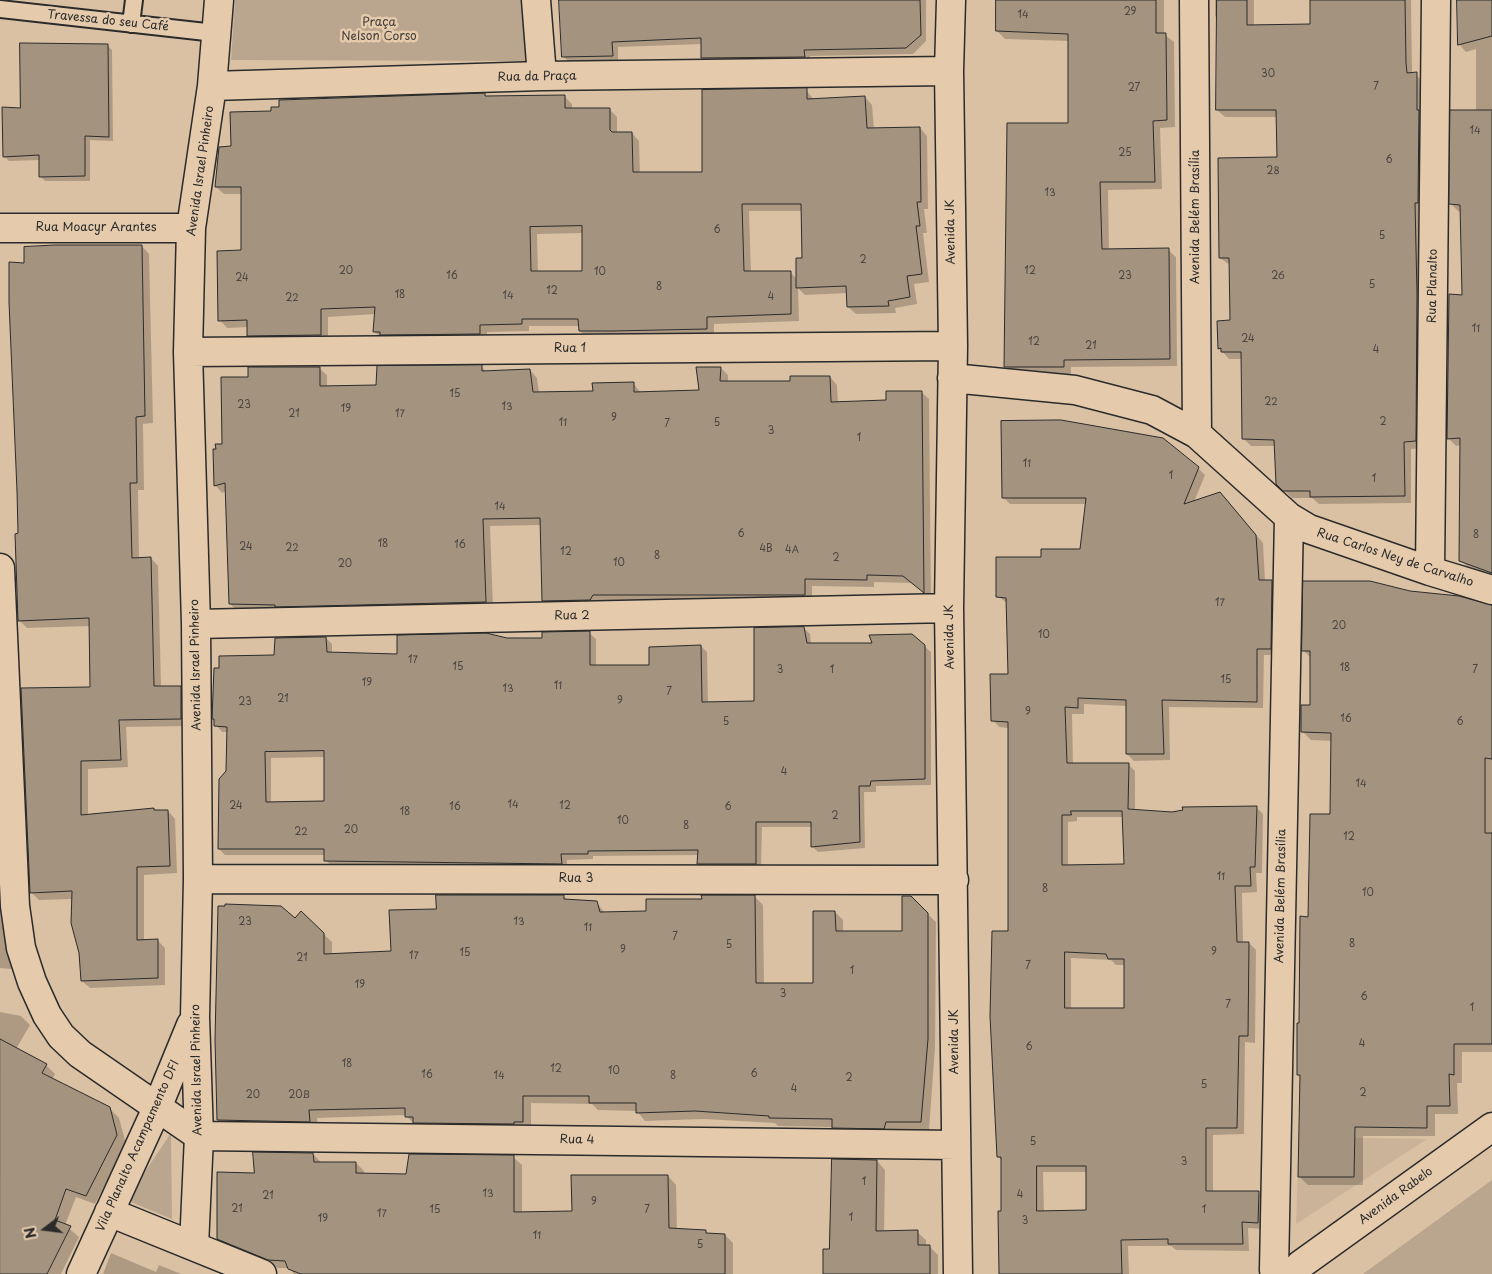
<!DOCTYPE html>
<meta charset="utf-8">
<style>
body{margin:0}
#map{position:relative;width:1492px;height:1274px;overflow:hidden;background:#dac1a4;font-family:"Playpen Sans",sans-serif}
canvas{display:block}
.north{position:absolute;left:20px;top:1204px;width:50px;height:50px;-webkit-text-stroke:4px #e5cbac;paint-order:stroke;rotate:255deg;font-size:14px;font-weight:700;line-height:20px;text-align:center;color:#2b2b2b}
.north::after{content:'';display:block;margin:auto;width:18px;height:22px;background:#2b2b2b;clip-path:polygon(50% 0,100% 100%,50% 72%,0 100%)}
</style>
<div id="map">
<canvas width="1492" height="1274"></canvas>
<div class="north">N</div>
</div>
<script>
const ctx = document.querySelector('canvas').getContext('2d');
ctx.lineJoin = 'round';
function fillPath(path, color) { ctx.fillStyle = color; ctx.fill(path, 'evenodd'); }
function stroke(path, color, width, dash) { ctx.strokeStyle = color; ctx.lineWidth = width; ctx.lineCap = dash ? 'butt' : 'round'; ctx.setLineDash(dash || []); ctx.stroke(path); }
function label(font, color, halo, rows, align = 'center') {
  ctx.font = font + ' "Playpen Sans",sans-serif'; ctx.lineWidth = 5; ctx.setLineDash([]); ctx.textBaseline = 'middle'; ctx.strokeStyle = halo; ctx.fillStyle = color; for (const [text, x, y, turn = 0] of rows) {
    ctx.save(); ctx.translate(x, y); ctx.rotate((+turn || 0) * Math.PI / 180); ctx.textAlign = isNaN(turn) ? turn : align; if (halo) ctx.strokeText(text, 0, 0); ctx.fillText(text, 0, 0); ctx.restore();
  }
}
const built = new Path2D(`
 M1299,1137L1427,1139L1296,1224Z`);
const green = new Path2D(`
 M235,0H523L527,61L231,60Z
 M171,1133L172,1219L126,1200Z
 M1492,1180V1274H1363Z`);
const shadow = new Path2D(`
 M560,0H926V41L913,54L810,56V63L709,64L703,58L702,44L618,47V62H569L563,56Z
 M997,0H1164V34L1174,42L1175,127L1160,128L1162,189L1108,190L1109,250H1168L1176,257L1177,366L1071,367V374H1013L1006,366L1069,124V41L1005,39L997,31Z
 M1215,0H1254V26L1311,25V0H1411L1412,72L1423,81V448L1411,449V503L1319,504L1312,498H1292L1277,483L1276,446H1251L1243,438L1242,359H1229L1219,348L1231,322L1230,265L1220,258L1278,158V117H1225L1217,110L1218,19L1215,16Z
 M1459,0H1492V577L1468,568L1461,560L1462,445L1456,446L1448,438L1463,296L1462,212L1458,211L1451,204L1476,111V49L1466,52L1459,44Z
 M107,45L112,50L113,141L90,140V181H45L40,176V160L9,161L4,156L21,110Z
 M806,90L814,100L865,97L872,105L874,129L920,128L927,136L928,209H924L927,233H923L929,282L914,284L917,304L895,308L896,313L856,314L848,307V293L805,295L798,288L799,321L714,324V336L587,338L580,331V326H529V331L487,332V341L382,339L375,332L376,314L328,317V342L256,343L248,335V327L227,328L220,320L242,252V194H224L216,187L232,148L272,112L485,95L487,97L564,96L572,104V110L609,109L617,117V133H632L639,141L640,174L704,173ZM749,211H802L803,259L797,279L790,272L751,273ZM583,233L584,272L538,273L537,234Z
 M142,246L149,254L153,423L143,424L144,490H138L139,559L151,558L158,566L161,687H180L188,695V726L126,727L128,767L88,769V816L154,809L156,812L168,811L175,819L177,873L144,875V941H158L165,948V985L90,988L82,981L73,899L39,900L31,892L91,688L90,626L27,628L19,620V534L25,265Z
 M481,367L487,372L530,370L537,378L539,393L594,392L633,383L641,393L700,391L721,368L728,375V382H791L830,377L837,385L838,403L888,402L921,392L929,399L931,598L912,583L874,582V587L812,586V602L550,608L543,600L541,525L490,526L493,609L238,611L230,604L226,491L222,493L215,485L223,445L250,378L319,368L327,375V387H377Z
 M1198,468L1205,475L1194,502L1220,493L1227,500L1263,543L1265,581L1272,582L1278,588L1277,655H1264L1263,708L1169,707L1170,760L1134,761L1127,754V706L1084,704V714H1072L1073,765L1128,764L1135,771V811L1172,813L1256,807L1263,814L1262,873H1256L1257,892L1242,893L1243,943H1249L1256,950L1255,1043L1245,1042L1244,1134L1213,1135V1192H1258L1265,1199L1264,1229L1248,1228L1249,1251L1176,1250L1171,1246H1128L1129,1274H1000L1002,1161L998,1156L1009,932V728L999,727L993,720L1009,675L1008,604L998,596L1042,558L1081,550L1086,504H1010L1003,497ZM1077,817H1124L1125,866H1068V822L1077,821ZM1071,958L1111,960L1116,965H1125V1009L1071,1010ZM1043,1172H1087V1211L1044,1212Z
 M1492,614V1052H1462V1083H1457L1458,1114H1435V1136H1363V1185H1308L1299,1176L1301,918H1309L1332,815V741L1311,740L1302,731L1311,706V658L1303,650Z
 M804,628L810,634L811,644L924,646L931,652V785L876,786V792H864L865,848L818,852L812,846V827H762L761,870H705L699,864V855L593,856V859L567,860V869L332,866L325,860V855H225L219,849L227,772L228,732H222L216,725L276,657L326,638L332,644V654L398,655L490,640L543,639L589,633L596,639V667L650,666L701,646L707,652L708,703L755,702ZM325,757V802L271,804V758Z
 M0,751L12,942V969L0,968Z
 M563,896L568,901L596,902L605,913H647L703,900L755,897L763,905L764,984L814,985L835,912L843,920V932H903L910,897L936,922L935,1048L929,1130H893L892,1136H841L832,1127L778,1126L775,1123L704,1119L645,1121L637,1111L598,1110L592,1104L531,1103V1129L422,1131L405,1115L317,1118L318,1129L226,1128L218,1120L295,920L301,913L332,942V955L392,952L438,910Z
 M0,1012L21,1016L30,1025L16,1049L46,1065L55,1074L52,1080L109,1108L119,1118L126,1144L95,1204L76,1197L65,1225L79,1237L61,1274H0Z
 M313,1154L322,1163H356L364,1171V1175L407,1176L513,1157L522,1165V1213L573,1212L668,1176L676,1185L677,1230L725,1235L733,1243V1274H294L289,1268H278L227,1247L218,1238L255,1175Z
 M877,1161L885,1170L884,1232H917L926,1240V1246H929L938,1255V1274H824L830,1251Z
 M111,1253L156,1272L159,1265L181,1274H103Z`);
const building = new Path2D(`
 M559,0H920L921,35L906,48L804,50L805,57L701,58V38L612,42L613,56L562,57Z
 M996,0H1156V33H1166L1167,120L1153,121L1155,182H1100L1102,249L1169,248L1170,359L1064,360V367H1004L1007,123H1068V34L996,31Z
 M1217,0H1247V25L1310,24V0H1405L1406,63L1407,73L1417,72V110H1419L1418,203H1415L1417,294L1416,441L1404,442L1405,496L1310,497V491H1283L1276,484L1274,440L1242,439L1241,352H1221V348L1218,349L1217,321L1230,320L1229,258H1219L1218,158L1277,157L1276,110H1216Z
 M1457,0H1492V36L1458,45Z
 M20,43L108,44L109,137L85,136V176L39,177V155L3,157L2,107L20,108Z
 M807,88V99L865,96L867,128L920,127L921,202H917L920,226H916L922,274L907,276L910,297L888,301L889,306L847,307L846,286L796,288V258H802L801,204H742L744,271H791V314L707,317V329L613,331H579L578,319H522V324L480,325V334L380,335V332H373L375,307L321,309V335L247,336V320L218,321L217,251L241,250V187H215L219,147L231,146L230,112L271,111V107H279V100L485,93V96L565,95V108H610V130L612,132H632L633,172H702V90ZM582,226V271H531L530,227Z
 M1450,110H1492V573L1459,561L1460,438L1447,439L1449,294L1462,295L1460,205L1449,204Z
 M55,245H142L145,416L136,417L137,483H130L132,558L151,557L154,686H181V719L119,720L121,760L81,761V815L154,808V810H168L170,866L137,867V940L158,939V978L81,981L79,953L71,923L72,891L30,893L21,688L90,687L89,618L18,621L15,534L18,533L17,491L9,302V262L24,263V247Z
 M482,365V371L530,369L533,392L593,391L592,383L634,382V392L699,390L696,367H721L720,381H790V376H830L831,402L886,400V391H922L924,593L903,576L867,575V580L805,579V595H593L590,600L542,601L540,518L483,519L486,602L275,607V605L229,604L225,483L214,486L213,449H216L215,444H222L221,377H248V367H320V386L376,385L377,366Z
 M1061,420L1163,438L1199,467L1184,504L1220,492L1256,535L1259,580H1272L1271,649H1257V702L1162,700L1164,754H1126V700L1078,698V708L1065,707L1067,763H1129L1128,809L1172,812L1183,810L1182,807L1257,806L1255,867H1250L1251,886H1235L1237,942H1249L1248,1036H1239L1237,1128H1206V1191H1259L1258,1223L1242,1222L1243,1244H1168V1239L1121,1240L1122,1274H999L998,1211H1001V1157H997L990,1016L992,931H1008V722L991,721L990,674H1008L1006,598L996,597V557H1041V549H1080L1086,498H1002L1001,421ZM1071,811H1122L1124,864L1062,865V815H1071ZM1065,952L1106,954L1108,959H1124V1008H1065ZM1037,1166H1086V1210L1037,1211Z
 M1303,581H1370L1410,591L1459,596L1492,605V759L1485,758V833H1492V1044H1454V1075L1449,1074L1450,1106H1427V1128L1355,1127L1354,1177H1298L1300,1075H1297V1023H1299L1300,916L1308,917L1310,814H1330L1331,733L1301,732V705H1310V651H1302Z
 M804,627L807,643H872L869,635L912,634L925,645V779L871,781L870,786H859L860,842L811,847V822H756V864H697L698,850L588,851V854H561L562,864L324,861V849H218L219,779L226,771L227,727L214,726V719H212L214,668H219V656L274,655L275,638L326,637L327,652L397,654V635L486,633L507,638H542V632L590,631V665H649V647L701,645L702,702L754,701V628ZM324,751V801L266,802L265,752Z
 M436,895H564V899L597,901L600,912L646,911V899H702L701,895H755L756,983H813V911H835L836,931H902V896H911L928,913V1039L921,1122H886L884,1129L832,1128V1119L769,1118V1116L695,1111L636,1113V1103H589V1096H523V1122H514V1124L413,1123V1117H405V1108L309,1110L310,1122L217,1120L215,1040L218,906H225V904L281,906L295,918L301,911L324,933V954L391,951L389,910L436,909Z
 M0,1039L47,1064L42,1073L110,1107L117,1135L86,1196L66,1189L55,1220L71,1226L47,1274H0Z
 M253,1152L313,1153L314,1162H356V1173L406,1174L409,1154L514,1155V1212L572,1211L571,1175H668L669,1228L706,1230V1233L725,1234V1274H301L288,1269L285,1261L268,1260L217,1239V1172L254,1173Z
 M832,1159L877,1160L876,1231L918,1230V1245H930V1274H823V1249H829Z`);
const lane = new Path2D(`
 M0,9L215,33
 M131,24L134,0`);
const street = new Path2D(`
 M536,0L542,76
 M951,0L949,71L953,346L949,608L958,1274
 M1194,0L1197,434
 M212,86L542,76L949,71
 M0,228H191
 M188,352L953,346
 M952,378L1075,390L1152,410L1197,434L1289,517L1309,529L1430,571L1492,590
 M0,568L15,906L21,948L32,982L47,1015L61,1036L80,1054L199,1136L956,1145
 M1430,571L1436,0
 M196,624L949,608
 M198,879L954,880
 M109,1212L262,1274
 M194,1246L199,1136L195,1017L198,879L196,624L188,352L191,228L212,86L219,0
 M81,1274L157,1108L191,1025
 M1277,1274L1274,1270L1289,517
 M1294,1274L1300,1265L1492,1127`);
const numberNames = [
 ["29",1130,12],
 ["14",1023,15],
 ["30",1268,74],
 ["7",1376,87],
 ["27",1134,88],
 ["14",1475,131],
 ["25",1125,153],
 ["6",1389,160],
 ["28",1273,171],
 ["13",1050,193],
 ["6",717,230],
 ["5",1382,236],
 ["2",863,260],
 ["20",346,271],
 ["12",1030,271],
 ["10",600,272],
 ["16",452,276],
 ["23",1125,276],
 ["26",1278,276],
 ["24",242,278],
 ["5",1372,285],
 ["8",659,287],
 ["12",552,291],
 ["18",400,295],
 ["14",508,296],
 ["4",771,297],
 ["22",292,298],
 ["11",1476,329],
 ["24",1248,339],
 ["12",1034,342],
 ["21",1091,346],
 ["4",1376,350],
 ["15",455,394],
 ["22",1271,402],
 ["23",244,405],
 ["13",507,407],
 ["19",346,409],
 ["21",294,414],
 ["17",400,414],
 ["9",614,418],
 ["2",1383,422],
 ["11",563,423],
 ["5",717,423],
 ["7",667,424],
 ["3",771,431],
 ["1",859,438],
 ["11",1027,464],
 ["1",1171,476],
 ["1",1374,479],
 ["14",500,507],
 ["6",741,534],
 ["8",1476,535],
 ["18",383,544],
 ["16",460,545],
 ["24",246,547],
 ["22",292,548],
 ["4B",766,549],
 ["4A",792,550],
 ["12",566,552],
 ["8",657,556],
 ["2",836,558],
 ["10",619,563],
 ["20",345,564],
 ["17",1220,603],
 ["20",1339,626],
 ["10",1044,635],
 ["17",413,660],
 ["15",458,667],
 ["18",1345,668],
 ["3",780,670],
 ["1",832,670],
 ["7",1475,670],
 ["15",1226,680],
 ["19",367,683],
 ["11",558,686],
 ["13",508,689],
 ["7",669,692],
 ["21",283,699],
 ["9",620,701],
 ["23",245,702],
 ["9",1028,712],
 ["16",1346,719],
 ["5",726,722],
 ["6",1460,722],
 ["4",784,772],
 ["14",1361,784],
 ["14",513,805],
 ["24",236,806],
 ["12",565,806],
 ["16",455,807],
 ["6",728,807],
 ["18",405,812],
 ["2",835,816],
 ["10",623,821],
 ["8",686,826],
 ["20",351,830],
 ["22",301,832],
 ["12",1349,837],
 ["11",1221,877],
 ["8",1045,889],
 ["10",1368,893],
 ["23",245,922],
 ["13",519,922],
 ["11",588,928],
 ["7",675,937],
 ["8",1352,944],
 ["5",729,945],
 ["9",623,950],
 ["9",1214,952],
 ["15",465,953],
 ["17",414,956],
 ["21",302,958],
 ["7",1028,966],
 ["1",852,971],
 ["19",360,985],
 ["3",783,994],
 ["6",1364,997],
 ["7",1228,1005],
 ["1",1472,1008],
 ["4",1362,1044],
 ["6",1029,1047],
 ["18",347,1064],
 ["12",556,1069],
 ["10",614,1071],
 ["6",754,1074],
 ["16",427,1075],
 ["14",499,1076],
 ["8",673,1076],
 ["2",849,1078],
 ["5",1204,1085],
 ["4",794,1089],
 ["2",1363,1093],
 ["20",253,1095],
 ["20B",299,1095],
 ["5",1033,1142],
 ["3",1184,1162],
 ["1",864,1182],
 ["13",488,1194],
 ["4",1020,1195],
 ["21",268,1196],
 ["9",594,1202],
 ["21",237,1209],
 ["15",435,1210],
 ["7",647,1210],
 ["1",1204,1210],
 ["17",382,1214],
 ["1",851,1218],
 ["19",323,1219],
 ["3",1025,1221],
 ["11",537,1236],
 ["5",700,1245]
];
const streetNames = [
 ["Travessa do seu Café",108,21,6],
 ["Rua da Praça",537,77,-1],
 ["Avenida Israel Pinheiro",201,171,-82],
 ["Avenida Belém Brasília",1196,217,-90],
 ["Rua Moacyr Arantes",96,228],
 ["Avenida JK",951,232,-91],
 ["Rua Planalto",1433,286,-89],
 ["Rua 1",570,349],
 ["Rua Carlos Ney de Carvalho",1395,558,18],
 ["Rua 2",572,616,-1],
 ["Avenida JK",950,637,-91],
 ["Avenida Israel Pinheiro",196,665,-91],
 ["Rua 3",576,879],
 ["Avenida Belém Brasília",1281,896,-89],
 ["Avenida JK",955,1042,-90],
 ["Avenida Israel Pinheiro",197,1070,-91],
 ["Rua 4",577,1140,1],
 ["Vila Planalto Acampamento DFI",138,1146,-66],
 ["Avenida Rabelo",1396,1196,-36]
];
const parkNames = [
 ["Praça",379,23],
 ["Nelson Corso",379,37]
];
fillPath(built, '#cab399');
fillPath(green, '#baa58e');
fillPath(shadow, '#0003');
fillPath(building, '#a4937f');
stroke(building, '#2b2b2b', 1);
stroke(lane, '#2b2b2b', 20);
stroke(street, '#2b2b2b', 31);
stroke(lane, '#e5cbac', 16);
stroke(street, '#e5cbac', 28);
label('10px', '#494540', null, numberNames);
label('12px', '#2b2b2b', '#e5cbac', streetNames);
label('12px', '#403d3a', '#e5cbac', parkNames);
</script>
